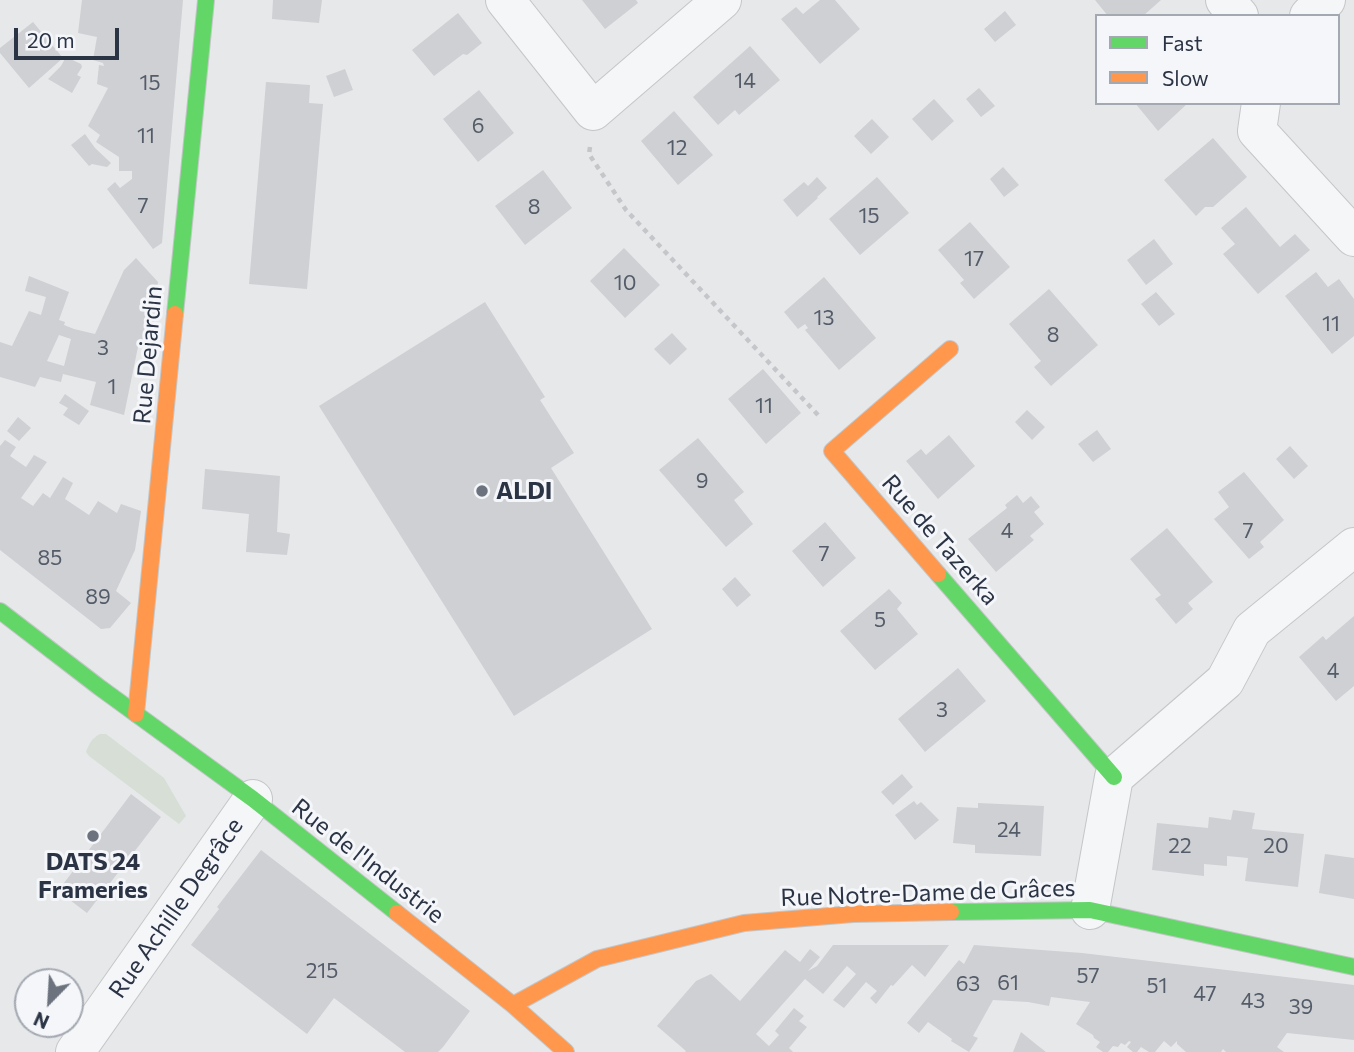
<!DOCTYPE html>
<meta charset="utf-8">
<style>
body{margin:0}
#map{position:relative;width:1354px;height:1052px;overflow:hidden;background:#e6e8ea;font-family:Commissioner,sans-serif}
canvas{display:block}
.legend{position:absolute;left:1095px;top:14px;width:245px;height:91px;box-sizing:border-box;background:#f4f6f9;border:2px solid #a4a8b1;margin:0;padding:9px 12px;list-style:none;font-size:21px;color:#2b3445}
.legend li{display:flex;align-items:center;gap:14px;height:35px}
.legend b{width:35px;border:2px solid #a4a8b1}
.north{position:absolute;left:14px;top:968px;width:70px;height:70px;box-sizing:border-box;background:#f4f6f9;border:2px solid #a4a8b1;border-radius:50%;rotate:204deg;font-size:19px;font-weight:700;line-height:28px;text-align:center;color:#2b3445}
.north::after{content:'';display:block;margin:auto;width:24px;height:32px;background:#6c737f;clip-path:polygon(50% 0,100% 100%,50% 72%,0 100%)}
.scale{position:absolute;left:14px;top:28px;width:105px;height:32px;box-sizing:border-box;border:4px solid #2b3445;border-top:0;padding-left:9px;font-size:21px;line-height:24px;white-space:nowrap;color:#2b3445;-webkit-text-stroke:5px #f4f6f9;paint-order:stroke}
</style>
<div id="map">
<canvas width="1354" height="1052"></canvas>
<ul class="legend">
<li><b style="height:9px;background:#63d668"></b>Fast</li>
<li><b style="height:9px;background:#ff974d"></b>Slow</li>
</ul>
<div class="north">N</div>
<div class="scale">20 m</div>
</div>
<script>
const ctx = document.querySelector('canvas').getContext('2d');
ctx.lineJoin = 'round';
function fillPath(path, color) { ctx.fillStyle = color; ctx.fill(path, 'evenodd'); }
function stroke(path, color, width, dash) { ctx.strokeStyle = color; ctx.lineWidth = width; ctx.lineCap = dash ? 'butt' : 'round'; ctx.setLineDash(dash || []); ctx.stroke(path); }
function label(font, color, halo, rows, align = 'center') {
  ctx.font = font + ' Commissioner,sans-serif'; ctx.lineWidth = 6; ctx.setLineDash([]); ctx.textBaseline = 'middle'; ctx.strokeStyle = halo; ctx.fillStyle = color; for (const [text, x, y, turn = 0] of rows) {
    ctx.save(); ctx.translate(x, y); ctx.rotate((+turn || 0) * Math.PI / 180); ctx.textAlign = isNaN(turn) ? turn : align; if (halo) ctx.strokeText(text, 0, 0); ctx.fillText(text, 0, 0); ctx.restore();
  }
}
const green = new Path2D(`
 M100,734H106L164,778L186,816L179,824L89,756L86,752C89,744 92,738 100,734Z`);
const building = new Path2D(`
 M82,0H183L162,243L153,249L107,189L115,182L120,188L132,179V171H119V157L96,142L100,135L88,126L108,88L97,84L99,65L104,66L103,63L93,60L97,37L78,33Z
 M273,0H322L319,23L272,19Z
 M582,0H636L638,3L605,29Z
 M820,0H835L860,29L820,64L781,19L796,7L803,14Z
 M1095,0H1161L1143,16H1108Z
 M1005,11L1016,25L995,42L984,29Z
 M458,13L482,43L467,55L463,54L434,76L412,50Z
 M33,22L63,58L29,88L0,53V48Z
 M750,46L780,80L739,115L735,110L718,125L693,97Z
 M66,57L81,64L82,67L77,75L81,77L72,93L48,79L61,66Z
 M345,69L353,90L334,97L326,76Z
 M266,82L310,85L309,103L323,104L307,289L249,284Z
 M979,88L995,106L981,117L966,99Z
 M479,90L514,133L478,162L443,119Z
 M934,99L954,121L932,141L912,119Z
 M1135,103H1188L1158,131Z
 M674,111L713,155L678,185L641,141Z
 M872,119L889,137L871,154L854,136Z
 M85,134L95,148L111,163L107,167L92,164L89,166L71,145Z
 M1213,138L1247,177L1213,207H1205L1196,216L1164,180Z
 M1003,167L1019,185L1004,197L990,179Z
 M543,170L572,208L525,245L495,206Z
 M817,177L827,188L817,197L818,198L797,217L783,200L804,182L808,186Z
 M877,177L909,213L860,255L829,219Z
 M1246,207L1280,247L1295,234L1310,250L1258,294L1223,254L1235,244L1221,228Z
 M970,222L1010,267L974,299L960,283L964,280L938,250Z
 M1154,239L1173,264L1146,285L1127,260Z
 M624,248L660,285L625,318L590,281Z
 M136,258L158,282L152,346L139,342L124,415L90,405L96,382L63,374L61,382L40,377L35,387L0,377V342L12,346L29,311L41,315L46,297L25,291L29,276L69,292L59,320L65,322L64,325L74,329L95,334L124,270ZM59,335L71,339L64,366L47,361Z
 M1316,272L1328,287L1339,279L1354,299V336L1332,354L1285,296Z
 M824,277L876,338L839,370L805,330L808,328L805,324L798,329L784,312Z
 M1049,289L1098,345L1051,386L1034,367L1041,361L1009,324Z
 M1156,292L1175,314L1159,326L1141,304Z
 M485,302L545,397L540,400L574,453L551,468L652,629L514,716L319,406Z
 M672,333L687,349L670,365L654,349Z
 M763,369L801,413L766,444L728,399Z
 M65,394L89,411L79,425L63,415L68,408L59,403Z
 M1027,410L1045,427L1032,440L1015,422Z
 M18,417L31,428L19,441L7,431Z
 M1097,430L1111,449L1093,462L1078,444Z
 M949,435L975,466L938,499L906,461L921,449L926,455Z
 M698,438L744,492L734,500L753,524L726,547L659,470Z
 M5,440L16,447L10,456L26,467L34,455L47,462L21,498L33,506L43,493L50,498L63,477L73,483L65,499L89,515L98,501L117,513L121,504L141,511L135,550L116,591L131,603L110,628L101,629L0,550V446Z
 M1290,446L1308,466L1294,479L1276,459Z
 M205,469L280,476L277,532L290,534L287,555L246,552L249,514L202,509Z
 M1244,472L1284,520L1260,542L1264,547L1249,559L1214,519L1229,507L1218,492Z
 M1017,495L1023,503L1031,496L1040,507L1034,512L1044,524L1030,536L1034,540L996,572L968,539L1007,508L1005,505Z
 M825,522L856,558L823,587L792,551Z
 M1167,528L1213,582L1188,603L1193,609L1176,624L1155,599L1161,595L1130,559Z
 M735,577L751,595L737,607L722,589Z
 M889,589L902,603L897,609L918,634L875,670L840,631Z
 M1354,616V686L1336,701L1299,657L1323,636L1326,640Z
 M958,668L986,701L925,752L898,719Z
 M902,774L913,787L893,805L881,792Z
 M131,794L161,817L87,913L58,891Z
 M914,801L917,805L921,802L939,820L915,840L895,815Z
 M978,803L1044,806L1041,856L975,853V845L953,843L957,807L978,808Z
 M1233,810L1255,813L1252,829L1304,834L1298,887L1245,881L1248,858L1227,856V866L1204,864V876L1152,870L1157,823L1208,828L1209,817L1231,820Z
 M261,850L470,1011L443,1047L438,1052H405L334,998L307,1034L191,945L219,909L217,907Z
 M1325,854L1354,858V899L1319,893Z
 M833,945H949L925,977L912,965L893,986L891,985L876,1004L870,998L877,991L866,982L844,1008L833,1000L856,974L847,966L823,994L805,979L756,1034L769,1046L779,1035L775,1031L794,1008L804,1016L799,1021L807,1027L789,1048L793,1052H685L686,1051L657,1026L696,981L711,974L740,1001L785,950L800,962L810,949L820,957L808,971L817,966Z
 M974,945L1082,953L1354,985V1040L1287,1033L1277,1047L1284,1052H1226L1223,1049L1221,1052H1186L1177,1044V1041L1171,1047L1164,1041L1155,1052H1149L1141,1047L1137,1052H1133L1127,1047L1131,1042L1129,1041L1125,1045L1121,1043L1118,1047L1113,1046L1108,1052H1103L1096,1047L1100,1042L1094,1038L1093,1035L1076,1024L1090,1002L1051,997L1049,1006L1028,1002L993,1000L973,1036L978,1038L969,1052L951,1041L952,1039L928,1022L919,1033L907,1023L959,960L964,964Z
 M1021,1032L1037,1045L1046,1052H1013Z`);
const path = new Path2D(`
 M590,147L589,154L626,210L818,415`);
const street = new Path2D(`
 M505,0L593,111L722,0
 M1225,0L1239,16
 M1309,16L1326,0
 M1261,103L1257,131L1354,237
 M1090,910L1114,777L1225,681L1252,630L1354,547
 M75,1052L253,799`);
const fast = new Path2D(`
 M175,314L206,0
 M938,574L1114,777
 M0,611L99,687L253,799L397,913
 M951,912L1090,910L1354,967`);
const slow = new Path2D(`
 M938,574L832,451L950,349
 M136,714L175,314
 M397,913L513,1005L566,1052
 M513,1005L597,959L744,923L853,914L951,912`);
const markers = [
 [482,491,7,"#6c737f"],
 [93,836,7,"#6c737f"]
];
const numberNames = [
 ["14",745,81],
 ["15",150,83],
 ["6",478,126],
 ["11",146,136],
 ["12",677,148],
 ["7",143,206],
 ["8",534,207],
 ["15",869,216],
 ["17",974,259],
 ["10",625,283],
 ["13",824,318],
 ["11",1331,324],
 ["8",1053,335],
 ["3",103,348],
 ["1",112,387],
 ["11",764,406],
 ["9",702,481],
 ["4",1007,531],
 ["7",1248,531],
 ["7",824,554],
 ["85",50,558],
 ["89",98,597],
 ["5",880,620],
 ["4",1333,671],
 ["3",942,710],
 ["24",1009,830],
 ["22",1180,846],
 ["20",1276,846],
 ["215",322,971],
 ["57",1088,976],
 ["61",1008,983],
 ["63",968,984],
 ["51",1157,986],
 ["47",1205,994],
 ["43",1253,1001],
 ["39",1301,1007]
];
const streetNames = [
 ["Rue Dejardin",148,355,-85],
 ["Rue de Tazerka",940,540,49],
 ["Rue de l'Industrie",368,861,38],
 ["Rue Notre-Dame de Grâces",928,893,-2],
 ["Rue Achille Degrâce",176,908,-55]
];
const poiNames = [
 ["ALDI",496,491],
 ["DATS 24",93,862,"center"],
 ["Frameries",93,890,"center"]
];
fillPath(green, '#d6ded6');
fillPath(building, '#ced0d3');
stroke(street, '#c4c6c8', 40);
stroke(fast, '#c4c6c8', 18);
stroke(slow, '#c4c6c8', 18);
stroke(path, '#c5c6ca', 4.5, [5, 5]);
stroke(street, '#f5f6f7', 38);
stroke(fast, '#63d668', 16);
stroke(slow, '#ff974d', 16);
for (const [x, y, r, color] of markers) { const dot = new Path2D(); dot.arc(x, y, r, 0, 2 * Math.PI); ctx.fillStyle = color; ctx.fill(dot); stroke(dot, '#f4f6f9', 2.5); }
label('21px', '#545c69', null, numberNames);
label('24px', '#2b3445', '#f4f6f9', streetNames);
label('bold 24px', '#2b3445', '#f4f6f9', poiNames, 'left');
</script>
